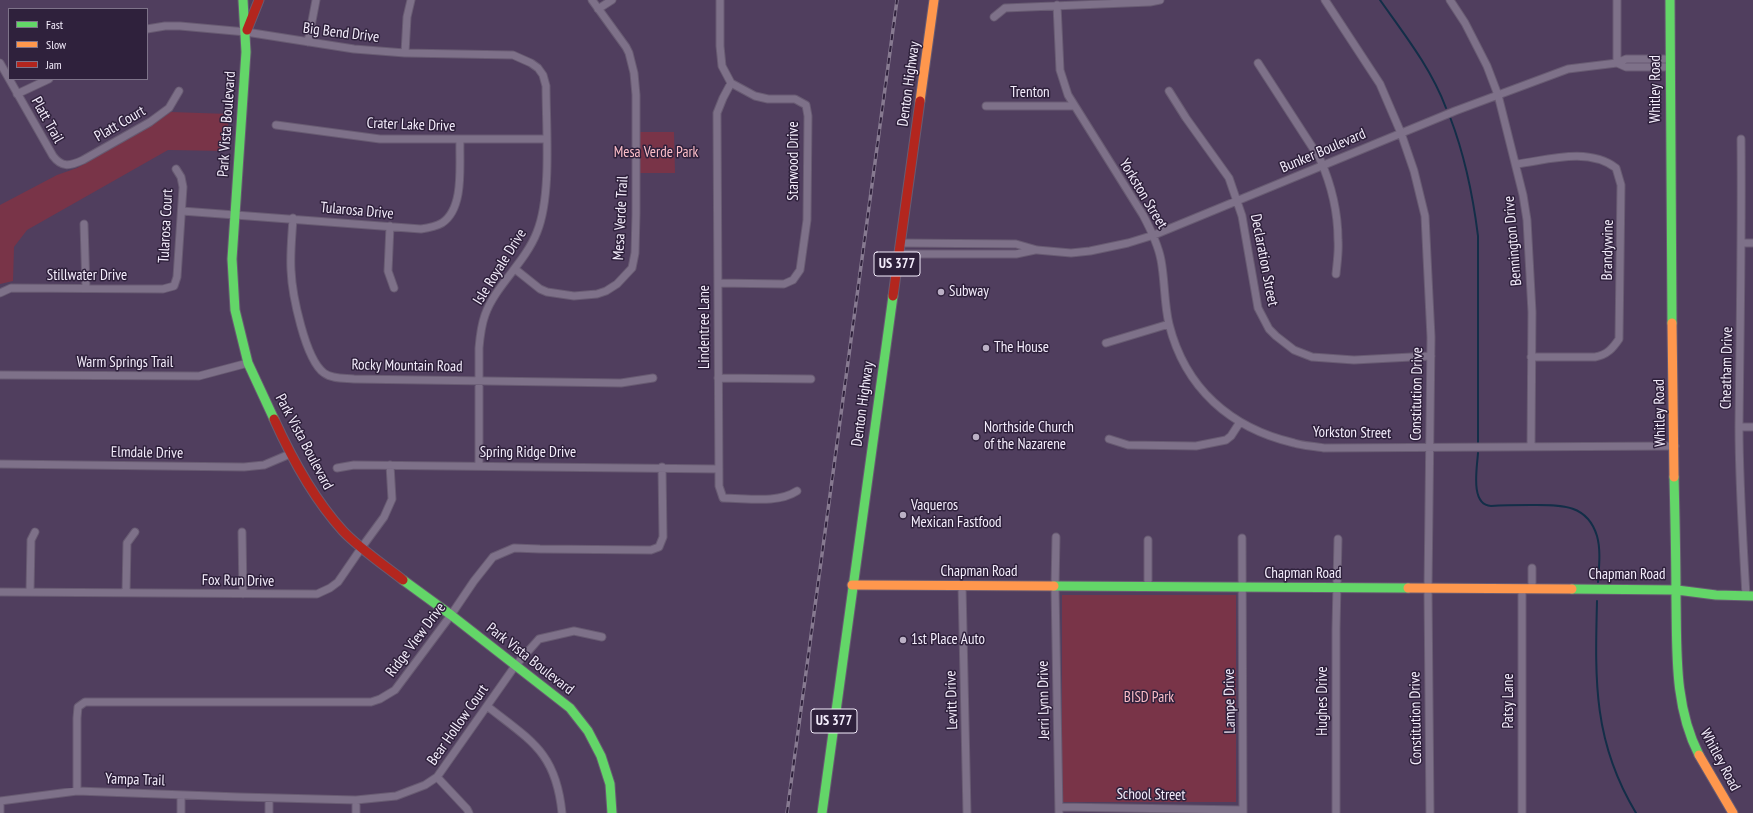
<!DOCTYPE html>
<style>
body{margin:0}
#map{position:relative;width:1753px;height:813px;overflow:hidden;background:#503e5e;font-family:"PT Sans Narrow",sans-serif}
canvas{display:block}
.legend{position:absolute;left:8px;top:8px;width:140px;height:72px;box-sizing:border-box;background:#2f213c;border:1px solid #7e7389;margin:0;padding:5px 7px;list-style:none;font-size:12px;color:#f4edfc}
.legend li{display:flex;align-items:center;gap:8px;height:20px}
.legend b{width:20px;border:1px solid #7e7389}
</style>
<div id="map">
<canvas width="1753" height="813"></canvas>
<ul class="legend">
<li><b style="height:5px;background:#63d668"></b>Fast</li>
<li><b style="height:5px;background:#ff974d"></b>Slow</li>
<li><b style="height:5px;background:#b3261e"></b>Jam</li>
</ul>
</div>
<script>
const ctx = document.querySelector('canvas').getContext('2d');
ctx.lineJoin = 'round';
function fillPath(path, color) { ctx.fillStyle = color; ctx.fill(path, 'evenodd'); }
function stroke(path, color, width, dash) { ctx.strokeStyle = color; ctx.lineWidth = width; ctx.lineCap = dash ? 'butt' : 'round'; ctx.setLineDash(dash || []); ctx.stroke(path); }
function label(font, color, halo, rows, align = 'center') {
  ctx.font = font + ' "PT Sans Narrow",sans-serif'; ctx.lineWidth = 3; ctx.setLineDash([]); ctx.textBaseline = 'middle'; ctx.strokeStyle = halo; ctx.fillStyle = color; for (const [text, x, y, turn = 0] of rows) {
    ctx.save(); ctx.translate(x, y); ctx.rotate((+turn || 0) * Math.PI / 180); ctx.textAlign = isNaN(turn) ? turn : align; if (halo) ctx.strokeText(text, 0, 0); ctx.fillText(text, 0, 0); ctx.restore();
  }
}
const green = new Path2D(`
 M171,112L229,114L226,151L168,150L27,230L14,247L13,281L0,284V205L57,175L77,168L142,131Z
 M638,132H674L675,173H638Z
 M1062,595H1236V802H1062Z`);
const stream = new Path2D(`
 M1380,0C1404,34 1431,68 1446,108
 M1450,117C1465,156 1473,196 1478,236V442
 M1478,453C1477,468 1470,505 1491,506C1505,505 1518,505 1531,505C1559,505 1587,503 1597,536C1601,550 1599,567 1598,582
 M1597,601C1595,680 1593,742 1636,813`);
const street = new Path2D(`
 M1325,0L1380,84L1401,133L1414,171L1425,216L1431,337L1428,589L1430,813
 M1450,0L1465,23L1487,66L1498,95L1523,195L1527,220L1532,312L1531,447
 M1617,0V63
 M1057,5L1060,70L1068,95L1143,215C1151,230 1158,244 1161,260C1165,281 1164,303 1169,324C1185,388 1230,428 1294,443C1303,446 1314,446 1324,448L1675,446
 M598,9L612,0
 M994,17L1005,8L1150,2L1160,0
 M147,29L165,26H180L246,32L354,49L405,53L513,55L531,63L538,68L543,75L546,86C546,127 552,195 537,232C525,263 495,286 485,315C481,326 480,336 479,348V466
 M308,42L316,0
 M405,53L407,17L411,0
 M0,63L53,156C62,168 70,166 83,160L150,122L169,108L179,91
 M1258,63L1320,159C1331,184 1338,212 1338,240C1339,251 1337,263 1336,274
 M1617,63L1626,67H1670
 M731,83L723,98L717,113L719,486L723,498C747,498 777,504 797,491
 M1169,91L1186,118L1229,178L1242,216L1258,308L1269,329L1276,336L1294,350L1312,357L1354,360L1431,356
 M17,94L49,79
 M986,106H1074
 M276,125L380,139H546
 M1741,139C1742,235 1740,331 1739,427C1739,483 1743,540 1746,596
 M1517,164C1548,160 1588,147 1616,168L1621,185L1619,339C1613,348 1607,355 1595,357H1531
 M182,211L421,229C428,228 435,227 442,223C465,208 459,164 460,140
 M293,218C292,235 290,253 291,270C292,294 305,359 324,373C332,379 344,378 354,379L621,383L653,378
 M84,224L86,288
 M390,226L388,271L394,288
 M900,243L1016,244L1037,250L1071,253L1090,251L1128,243L1154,235L1455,111L1568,69L1617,63L1626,59H1670
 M1742,243H1753
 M899,254H1016L1035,250
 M515,269L540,289L547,292L574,296L597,294L606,291L617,284L632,268L635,253L636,214V95L634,73L629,53L626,47L592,0
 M718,283L784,284L793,280L800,270L807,220L808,116L806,105L795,99H768L755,96L731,83L722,66L720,46V0
 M0,293L11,288L163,289L174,286L177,277L183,187L181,177L176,169
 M1106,343L1169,324
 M0,375L199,376L248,363
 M718,378L811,379
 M1739,427H1753
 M1109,439L1128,445L1196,446L1226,440L1231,436L1240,422
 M0,464L244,467L264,465L290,454
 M337,468L354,465L719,469
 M242,532L243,594
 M1056,537L1055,587L1059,813
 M1242,538L1243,813
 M1148,540V587
 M1532,568V589
 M962,586L967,813
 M1522,589V813
 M0,592L317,594L330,588L338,582L362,547L384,517L392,499L390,465
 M30,592L31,540L35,532
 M126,593L127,543L135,532
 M487,706C531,741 556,752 562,813
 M437,777L467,809L469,813
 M77,791V718L78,707L85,702H371L380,699L395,690L451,615L474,581L493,557L514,548L540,549L651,550L659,547L663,537L662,467
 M181,795V813
 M0,801L77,791L239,797L356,800L396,796L425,785L437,777L515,666L539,639L574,631L602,637
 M1059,807L1243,810
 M0,813V801
 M269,813V798
 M356,813V800
 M1336,813V629L1338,539`);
const fast = new Path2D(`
 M243,0L246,52L232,259L235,310L248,363L274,419
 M1670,0L1672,323
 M1674,477C1675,518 1676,558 1676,599C1677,652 1674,706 1699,755
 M403,580L451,615L570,708L588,731L601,756L610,784L612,813
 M1054,586L1408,588
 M1572,589L1677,590L1716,595L1753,596
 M822,813L893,296`);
const slow = new Path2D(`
 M920,101L934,0
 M1672,323L1674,477
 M852,585L1054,586
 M1408,588L1572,589
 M1699,755L1733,813`);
const jam = new Path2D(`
 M247,30L259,0
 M893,296L920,101
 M274,419C292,459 313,498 343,531C359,548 384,565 403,580`);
const rail = new Path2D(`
 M787,813L897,0`);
const markers = [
 [941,292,4,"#bbb0c5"],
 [986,348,4,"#bbb0c5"],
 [976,437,4,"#bbb0c5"],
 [903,515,4,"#bbb0c5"],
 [903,640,4,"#bbb0c5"]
];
const shields = [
 [897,264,46],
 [834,721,46]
];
const shieldNames = [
 ["US 377",897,264],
 ["US 377",834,721]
];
const streetNames = [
 ["Big Bend Drive",341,33,7],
 ["Denton Highway",909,84,-82],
 ["Whitley Road",1656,89,-90],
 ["Trenton",1030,93],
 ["Platt Trail",47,120,61],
 ["Platt Court",120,124,-30],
 ["Park Vista Boulevard",227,124,-86],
 ["Crater Lake Drive",411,125,2],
 ["Bunker Boulevard",1323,151,-23],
 ["Starwood Drive",794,161,-90],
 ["Yorkston Street",1143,194,59],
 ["Tularosa Drive",357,211,5],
 ["Mesa Verde Trail",621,218,-87],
 ["Tularosa Court",166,226,-87],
 ["Bennington Drive",1513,241,-95],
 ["Brandywine",1608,250,-89],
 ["Declaration Street",1264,260,79],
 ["Isle Royale Drive",500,267,-58],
 ["Stillwater Drive",87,276],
 ["Lindentree Lane",705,327,-90],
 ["Warm Springs Trail",125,363],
 ["Rocky Mountain Road",407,366,1],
 ["Cheatham Drive",1727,368,-89],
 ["Constitution Drive",1417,394,-89],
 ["Denton Highway",863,404,-82],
 ["Whitley Road",1660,413,-91],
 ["Yorkston Street",1352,433,1],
 ["Park Vista Boulevard",304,442,62],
 ["Elmdale Drive",147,453,1],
 ["Spring Ridge Drive",528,453],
 ["Chapman Road",979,572],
 ["Chapman Road",1303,574],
 ["Chapman Road",1627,575],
 ["Fox Run Drive",238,581,1],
 ["Ridge View Drive",416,640,-53],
 ["Park Vista Boulevard",530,659,38],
 ["Levitt Drive",952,700,-92],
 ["Jerri Lynn Drive",1044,700,-91],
 ["Lampe Drive",1230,701,-91],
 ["Hughes Drive",1323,701,-90],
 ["Patsy Lane",1509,701,-90],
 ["Constitution Drive",1416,718,-91],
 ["Bear Hollow Court",458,725,-55],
 ["Whitley Road",1720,760,62],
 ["Yampa Trail",135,780,2],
 ["School Street",1151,795,1]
];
const parkNames = [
 ["Mesa Verde Park",656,153],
 ["BISD Park",1149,698]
];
const poiNames = [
 ["Subway",949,292],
 ["The House",994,348],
 ["Northside Church",984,428],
 ["of the Nazarene",984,445],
 ["Vaqueros",911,506],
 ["Mexican Fastfood",911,523],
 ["1st Place Auto",911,640]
];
fillPath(green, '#793448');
stroke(stream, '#132e48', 2);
stroke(street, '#685b72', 9);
stroke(fast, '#685b72', 11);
stroke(slow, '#685b72', 11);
stroke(jam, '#685b72', 11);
stroke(street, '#7e7189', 7);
stroke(fast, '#63d668', 9);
stroke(slow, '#ff974d', 9);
stroke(jam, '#b3261e', 9);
stroke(rail, '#877a91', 3.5);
stroke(rail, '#2f213c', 2, [6]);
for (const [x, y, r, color] of markers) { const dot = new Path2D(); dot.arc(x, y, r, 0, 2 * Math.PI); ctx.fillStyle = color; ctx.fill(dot); stroke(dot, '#2f213c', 1.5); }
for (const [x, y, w] of shields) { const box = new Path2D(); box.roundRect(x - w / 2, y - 12, w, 24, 3); ctx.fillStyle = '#2f213c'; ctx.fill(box); stroke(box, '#f4edfc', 1); }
label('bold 14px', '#f4edfc', null, shieldNames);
label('15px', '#f4edfc', '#2f213c', streetNames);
label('15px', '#fcbec8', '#2f213c', parkNames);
label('15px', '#f4edfc', '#2f213c', poiNames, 'left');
</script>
